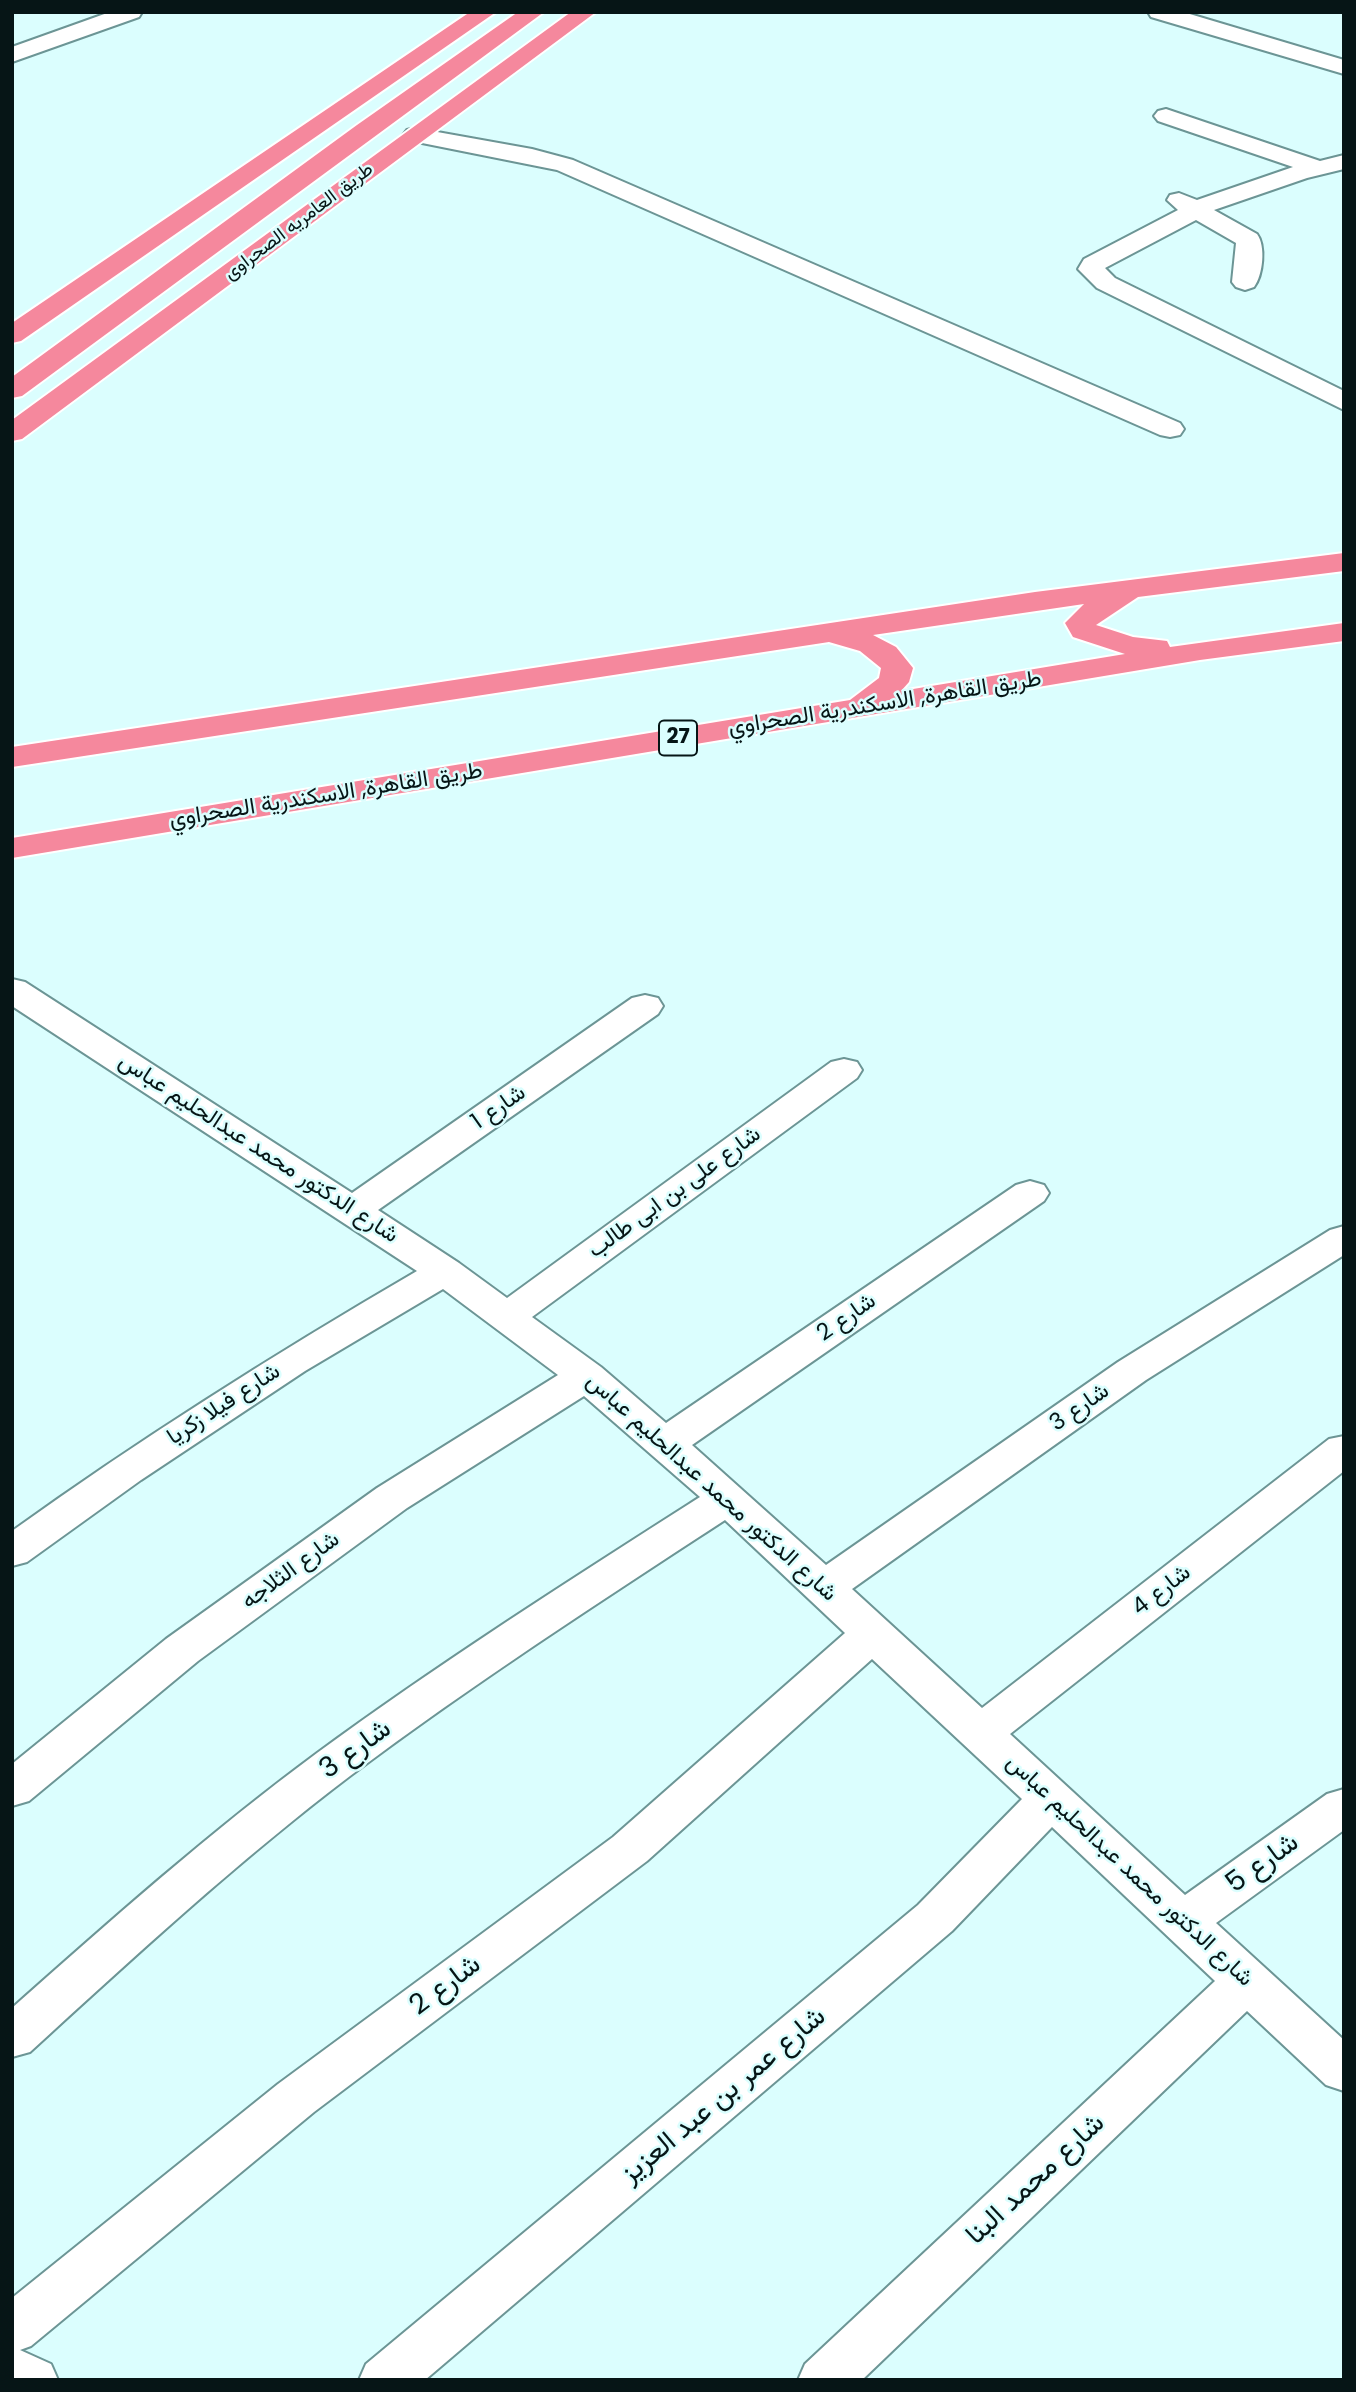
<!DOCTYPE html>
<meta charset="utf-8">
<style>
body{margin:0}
#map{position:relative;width:1356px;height:2392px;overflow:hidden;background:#dbfefe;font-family:Poppins,sans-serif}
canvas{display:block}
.frame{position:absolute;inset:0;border:14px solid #061516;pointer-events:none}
</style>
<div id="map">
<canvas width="1356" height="2392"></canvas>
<div class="frame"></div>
</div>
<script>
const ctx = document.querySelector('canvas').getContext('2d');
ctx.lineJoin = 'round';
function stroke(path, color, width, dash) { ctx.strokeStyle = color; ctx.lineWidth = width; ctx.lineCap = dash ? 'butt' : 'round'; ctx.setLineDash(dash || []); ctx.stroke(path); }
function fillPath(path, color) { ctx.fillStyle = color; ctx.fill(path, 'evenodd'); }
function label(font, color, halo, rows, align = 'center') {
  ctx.font = font + ' Poppins,Vazirmatn,sans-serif'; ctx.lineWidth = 5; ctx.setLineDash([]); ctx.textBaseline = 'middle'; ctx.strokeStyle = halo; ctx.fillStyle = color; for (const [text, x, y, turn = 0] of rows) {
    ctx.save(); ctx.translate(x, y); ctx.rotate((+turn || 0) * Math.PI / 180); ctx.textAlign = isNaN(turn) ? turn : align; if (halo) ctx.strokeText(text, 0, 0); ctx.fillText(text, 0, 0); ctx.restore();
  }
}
const minor = new Path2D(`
 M110,12H142L139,17L12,62V47Z
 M1148,12H1183L1344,60V74L1151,17Z
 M1166,109L1320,161L1344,155V169L1307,178L1214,210L1257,234C1266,246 1263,275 1254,287L1245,290L1236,287L1232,282L1236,243L1196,220L1105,268L1115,278L1344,391V410L1097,288L1078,269L1084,259L1178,210L1167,200L1170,195L1179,193L1197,200L1293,167L1158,121L1154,116L1158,111Z
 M415,128L532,149L573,160L1180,423L1184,429L1180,435L1170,437L1160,435L557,170L407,140L403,135L407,130Z
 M12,979L25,982L352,1193L632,998L645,995L658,998L663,1006L658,1014L378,1210L459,1263L507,1298L831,1062L844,1059L857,1062L862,1070L857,1078L532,1317L601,1367L666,1423L1016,1185L1030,1181L1044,1185L1049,1193L1044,1201L692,1445L826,1565L1118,1362L1330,1230L1344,1226V1255L1146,1380L852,1589L982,1708L1329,1439L1344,1436V1471L1010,1734L1185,1895L1327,1794L1344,1789V1830L1216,1923L1344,2040V2091L1326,2085L1247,2011L862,2380H798L805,2364L1215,1981L1052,1827L952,1931L425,2380H359L366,2364L918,1905L1022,1799L872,1659L647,1861L314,2112L31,2346L20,2350L51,2364L58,2380H12V2298L278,2084L613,1837L845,1633L725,1520C598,1603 471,1685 350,1776C238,1861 134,1957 30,2052L12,2057V2008C111,1920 210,1832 317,1753C441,1662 570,1580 700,1497L584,1396L407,1508L198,1661L29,1801L12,1806V1764L166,1639L377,1488L558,1375L443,1289L305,1371L141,1480L27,1562L12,1566V1531C143,1437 278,1352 417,1271L12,1006Z`);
const highway = new Path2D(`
 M470,12H496L21,341L12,343V323Z
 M518,12H544L22,396L12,398V377L357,125Z
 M571,12H596L22,439L12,441V420Z
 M1344,553V571L1138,597L1096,625L1133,637L1167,641L1170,647L1344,623V641L1200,660L12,858V838L850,700L879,678L881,668L860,651L829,642L12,767V747L1035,592ZM1084,604L1065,623L1073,637L1125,654L901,691L909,682L913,668L896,647L873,635Z`);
const farStreetnames = [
 ["طريق العامريه الصحراوى",299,222,-37]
];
const shields = [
 [678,738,38]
];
const shieldNames = [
 ["27",678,738]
];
const streetNames = [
 ["طريق القاهرة, الاسكندرية الصحراوي",885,704,-9],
 ["طريق القاهرة, الاسكندرية الصحراوي",326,796,-9],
 ["شارع 1",499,1108,-35],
 ["شارع الدكتور محمد عبدالحليم عباس",258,1149,33],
 ["شارع على بن ابى طالب",675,1193,-36],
 ["شارع 2",847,1318,-35],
 ["شارع فيلا زكريا",224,1405,-33],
 ["شارع 3",1080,1408,-35],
 ["شارع الدكتور محمد عبدالحليم عباس",711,1488,42],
 ["شارع الثلاجه",291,1571,-36],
 ["شارع 4",1162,1591,-38],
 ["شارع الدكتور محمد عبدالحليم عباس",1129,1871,43]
];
const nearStreetnames = [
 ["شارع 3",356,1750,-36],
 ["شارع 5",1263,1864,-36],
 ["شارع 2",446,1986,-37],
 ["شارع عمر بن عبد العزيز",724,2096,-40],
 ["شارع محمد البنا",1036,2180,-43]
];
stroke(minor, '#6c9595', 4);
stroke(highway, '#fff', 4);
fillPath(minor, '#fff');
fillPath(highway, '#f5889d');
label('19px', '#061516', '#dbfefe', farStreetnames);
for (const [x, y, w] of shields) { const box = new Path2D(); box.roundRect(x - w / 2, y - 17.5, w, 35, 5); ctx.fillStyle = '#dbfefe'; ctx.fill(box); stroke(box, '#061516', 2); }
label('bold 21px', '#061516', null, shieldNames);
label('23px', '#061516', '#dbfefe', streetNames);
label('28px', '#061516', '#dbfefe', nearStreetnames);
</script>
